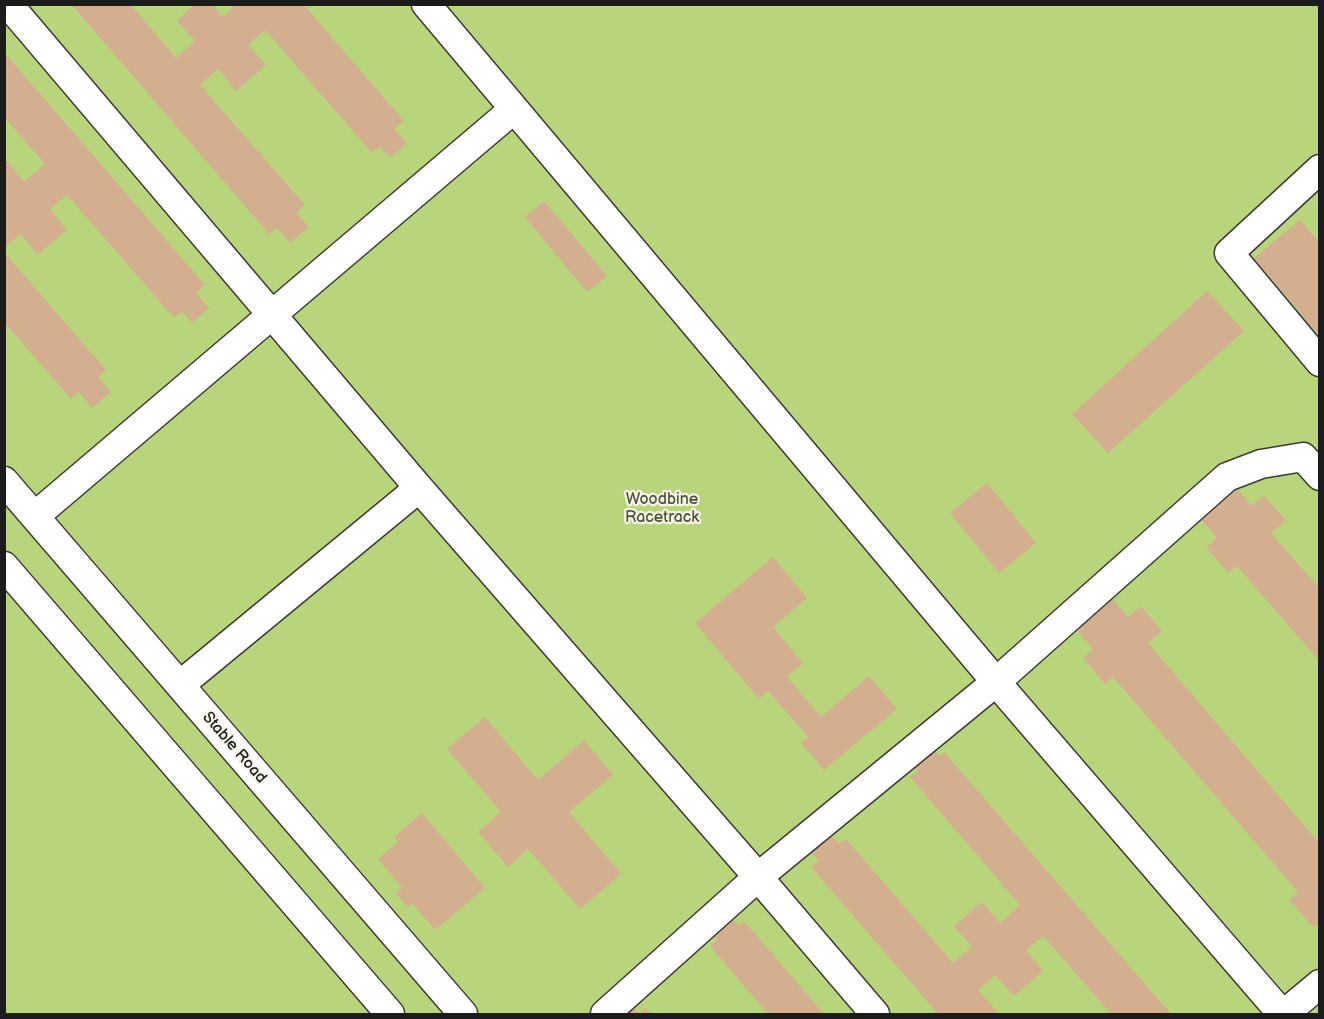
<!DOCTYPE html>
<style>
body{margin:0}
#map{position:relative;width:1324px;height:1019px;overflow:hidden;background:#f3e4ca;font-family:"Balsamiq Sans",sans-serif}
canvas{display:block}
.frame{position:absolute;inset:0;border:6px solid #1c1c1c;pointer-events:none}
</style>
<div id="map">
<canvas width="1324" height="1019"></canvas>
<div class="frame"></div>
</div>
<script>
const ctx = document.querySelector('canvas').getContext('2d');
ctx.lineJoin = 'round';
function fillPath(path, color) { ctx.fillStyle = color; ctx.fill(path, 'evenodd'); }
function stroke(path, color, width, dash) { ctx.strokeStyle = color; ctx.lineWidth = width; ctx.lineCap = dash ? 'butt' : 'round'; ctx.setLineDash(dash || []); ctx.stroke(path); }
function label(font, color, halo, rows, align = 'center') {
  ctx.font = font + ' "Balsamiq Sans",sans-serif'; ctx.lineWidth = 4.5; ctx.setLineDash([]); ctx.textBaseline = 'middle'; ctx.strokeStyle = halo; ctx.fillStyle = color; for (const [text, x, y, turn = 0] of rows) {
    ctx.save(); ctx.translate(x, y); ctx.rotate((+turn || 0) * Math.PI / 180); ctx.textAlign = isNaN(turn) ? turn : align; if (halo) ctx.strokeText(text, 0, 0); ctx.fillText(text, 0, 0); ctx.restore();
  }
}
const green = new Path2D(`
 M5,5H1319V1014H5Z`);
const building = new Path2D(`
 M71,4H130L176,58L195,41L177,21L195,4H212L222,17L237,4H303L404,121L394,129L407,143L390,158L380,147L372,153L265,30L248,45L266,65L236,91L218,69L200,85L305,205L296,213L309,227L290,243L277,228L269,234Z
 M4,52L205,285L196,293L209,308L192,323L182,311L174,318L67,195L50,209L67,230L38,255L20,234L5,247V163L7,161L24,182L45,164L4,117Z
 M544,201L607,276L587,292L525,217Z
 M1300,220L1320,243V336L1254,258Z
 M4,252L106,370L98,377L111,392L92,408L79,392L71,399L4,322Z
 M1207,291L1244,331L1108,453L1072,414Z
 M987,483L1036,543L999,573L950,513Z
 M1236,488L1251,506L1264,496L1286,520L1271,533L1320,589V662L1237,566L1228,573L1206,547L1217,538L1201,519Z
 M773,557L807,598L773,627L803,663L787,677L821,717L869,676L897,709L824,770L801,743L808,737L768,691L759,699L695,623Z
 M1113,599L1128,617L1141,606L1162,631L1148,643L1320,844V923L1314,928L1289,900L1298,892L1113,677L1105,684L1083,658L1093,649L1077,630Z
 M485,717L538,780L584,740L613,775L569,812L621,874L580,909L528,849L508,867L478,832L501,812L447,749Z
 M932,748L939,756L944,752L1171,1014H1111L1043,936L1026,950L1043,971L1014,996L995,975L978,990L999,1014H938L811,867L819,861L811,852L831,835L839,844L846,839L953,963L972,947L954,926L982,902L1000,923L1020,905L910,777L918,771L913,764Z
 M422,813L485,888L435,930L412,903L407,907L396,893L402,888L378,859L398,842L394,837Z
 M731,917L738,925L744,921L824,1014H768L710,946L718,940L712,933Z
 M630,1004L639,1014L645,1008L651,1014H618Z`);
const minor = new Path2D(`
 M8,4L419,488L758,877L875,1014
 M426,4L996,682L1282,1014
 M1320,169L1229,253L1320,362
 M4,481L463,1014
 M35,516L514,109
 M4,566L390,1014
 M180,685L419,488
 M605,1014L758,877L996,682L1227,477L1261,464L1303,457L1320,476
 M1284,1014L1320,984`);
const parkNames = [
 ["Woodbine",662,500],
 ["Racetrack",662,518]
];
const streetNames = [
 ["Stable Road",234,748,49]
];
fillPath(green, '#b8d57c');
fillPath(building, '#d3af8f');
stroke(minor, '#3c3a36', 31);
stroke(minor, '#fff', 28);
label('16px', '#4b5439', '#f7f3e8', parkNames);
label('16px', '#1c1c1c', '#f7f3e8', streetNames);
</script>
